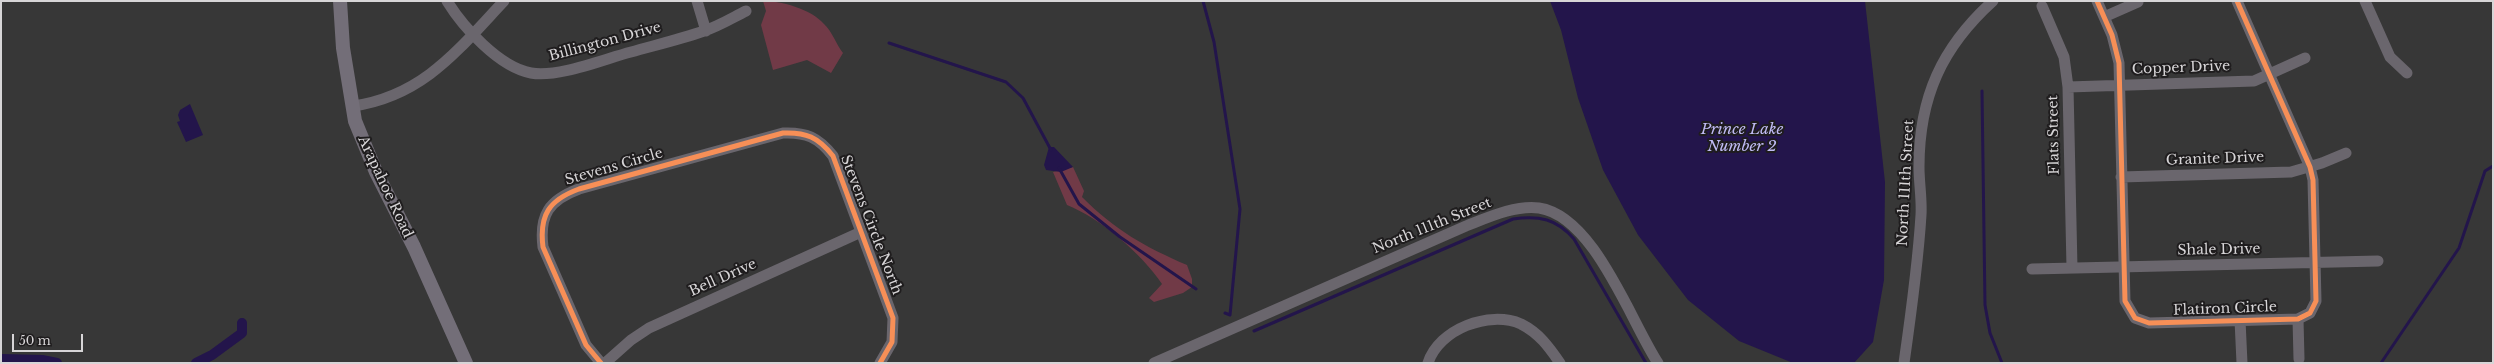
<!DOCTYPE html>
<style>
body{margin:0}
#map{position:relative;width:2494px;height:364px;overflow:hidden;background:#373737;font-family:"Libre Baskerville",serif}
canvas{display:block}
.frame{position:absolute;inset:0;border:2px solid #d7d5d7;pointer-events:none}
.scale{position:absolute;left:12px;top:334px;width:71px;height:18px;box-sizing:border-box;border:2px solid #d7d5d7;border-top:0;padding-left:5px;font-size:12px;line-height:14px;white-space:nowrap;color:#d7d5d7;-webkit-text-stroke:3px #1f1d1e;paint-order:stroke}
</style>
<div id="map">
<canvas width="2494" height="364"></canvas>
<div class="frame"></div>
<div class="scale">50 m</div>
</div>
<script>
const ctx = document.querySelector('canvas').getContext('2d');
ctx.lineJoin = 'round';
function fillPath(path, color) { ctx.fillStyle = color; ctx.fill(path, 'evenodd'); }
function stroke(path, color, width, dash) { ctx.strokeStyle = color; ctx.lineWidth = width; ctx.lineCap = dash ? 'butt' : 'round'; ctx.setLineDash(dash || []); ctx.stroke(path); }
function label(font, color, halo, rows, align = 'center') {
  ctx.font = font + ' "Libre Baskerville",serif'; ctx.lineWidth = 4; ctx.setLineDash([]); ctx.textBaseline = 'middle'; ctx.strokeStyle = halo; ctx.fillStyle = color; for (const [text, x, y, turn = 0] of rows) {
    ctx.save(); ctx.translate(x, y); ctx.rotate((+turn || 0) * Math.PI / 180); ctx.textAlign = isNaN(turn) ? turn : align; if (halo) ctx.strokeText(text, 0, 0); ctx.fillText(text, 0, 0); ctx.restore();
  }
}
const green = new Path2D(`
 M763,1C782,1 811,9 824,24C832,31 836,44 843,53L831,73L807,60L773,70L761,25L766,11Z
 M1073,167L1084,191L1082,197C1115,230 1145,247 1187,265L1192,279V287L1183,293L1154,302L1149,298L1162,284C1142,254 1100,218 1067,205L1053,172Z`);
const water = new Path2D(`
 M1550,1H1865L1885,182L1884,280L1873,342L1854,363H1793L1739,341L1688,300L1638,235L1603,170L1578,98L1561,30Z
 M190,104L203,135L186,142L177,122L180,121L178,115L180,110Z
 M1049,147H1054L1073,167L1061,172L1046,170L1044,165Z`);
const stream = new Path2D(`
 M1203,1L1214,42L1240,209L1230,315L1225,313
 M889,43L1006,82L1023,98L1051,150
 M1982,91L1985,305L1990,333L2002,363
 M1059,168L1079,204L1120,237L1196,289
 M1254,331L1513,219C1539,215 1557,219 1574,239L1646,363
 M2381,363L2459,248L2485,171L2493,166`);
const canal = new Path2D(`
 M1,359L42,360L57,363
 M196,363L212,355L242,333V323`);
const minor = new Path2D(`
 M447,1C463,27 499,67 531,73C558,78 604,59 631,52C656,45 681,39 704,31C719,26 732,18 746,11
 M697,1L706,31
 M2097,1L2112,35L2119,63L2125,301L2135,318L2149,323L2298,319L2310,313L2316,301L2313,180L2310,167L2237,1
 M2365,1L2390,57L2407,73
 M2042,6L2064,57L2068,87L2072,268
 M2104,17L2138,2
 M2068,87L2254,81L2305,58
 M353,106C423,96 458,50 504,1
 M2121,177L2291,172L2322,163L2346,153
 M2032,269L2378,261
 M2298,319L2299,359
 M2240,320L2242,363
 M601,363L586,345L543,247C539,215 549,200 579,189L783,133C806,132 818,137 833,156L893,318L892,342L880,363
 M605,363L631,340L649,328L861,232
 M1154,363L1466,226C1489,217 1515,205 1539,208C1594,216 1630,320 1658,363
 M1428,363C1439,329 1489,310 1521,324C1539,333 1549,347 1560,363
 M1904,363C1911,314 1918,264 1921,215C1922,199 1919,183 1919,167C1919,97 1942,47 1993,1`);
const major = new Path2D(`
 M340,1L343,48L355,121L376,172L414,247L466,363`);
const cycleway = new Path2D(`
 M2097,1L2112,35L2119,63L2125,301L2135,318L2149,323L2298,319L2310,313L2316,301L2313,180L2310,167L2237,1
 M601,363L586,345L543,247C539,215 549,200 579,189L783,133C806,132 818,137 833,156L893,318L892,342L880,363`);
const streetNames = [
 ["Billington Drive",605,42,-15],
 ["Copper Drive",2181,68,-2],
 ["Flats Street",2054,135,-91],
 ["Granite Drive",2215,159,-2],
 ["Stevens Circle",614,167,-16],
 ["North 111th Street",1906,183,-87],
 ["Arapahoe Road",385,187,65],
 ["Stevens Circle North",871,225,69],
 ["North 111th Street",1432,226,-22],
 ["Shale Drive",2219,250,-1],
 ["Bell Drive",723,278,-24],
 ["Flatiron Circle",2225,309,-2]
];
const waterNames = [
 ["Prince Lake",1742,130],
 ["Number 2",1742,147]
];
fillPath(green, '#713a47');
fillPath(water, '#23154b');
stroke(stream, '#23154b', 3);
stroke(canal, '#23154b', 10);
stroke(minor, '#6a666d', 11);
stroke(major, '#736e78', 14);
stroke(cycleway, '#f78f57', 5);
label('14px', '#d7d5d7', '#1f1d1e', streetNames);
label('italic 15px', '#c0bbf4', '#1f1d1e', waterNames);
</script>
